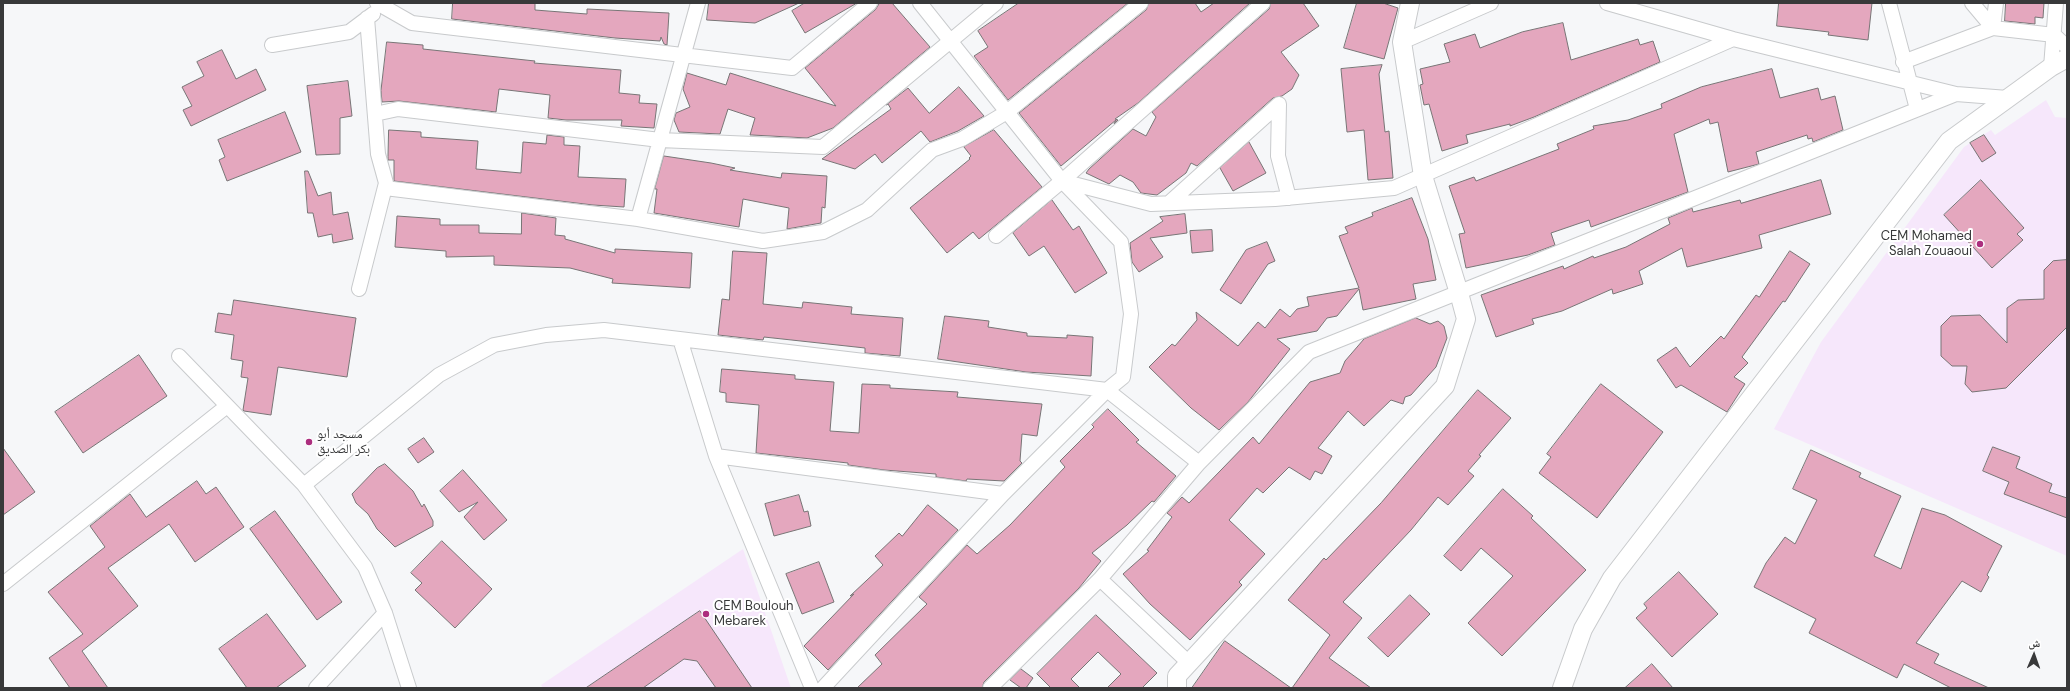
<!DOCTYPE html>
<meta charset="utf-8">
<style>
body{margin:0}
#map{position:relative;width:2070px;height:691px;overflow:hidden;background:#f6f7f9;font-family:"DM Sans","Noto Naskh Arabic",sans-serif}
canvas{display:block}
.frame{position:absolute;inset:0;border:4px solid #38393a;pointer-events:none}
.north{position:absolute;left:2014px;top:635px;width:40px;height:40px;-webkit-text-stroke:3px #fff;paint-order:stroke;rotate:2deg;font-size:11px;font-weight:700;line-height:16px;text-align:center;color:#38393a}
.north::after{content:'';display:block;margin:auto;width:14px;height:18px;background:#38393a;clip-path:polygon(50% 0,100% 100%,50% 72%,0 100%)}
</style>
<div id="map">
<canvas width="2070" height="691"></canvas>
<div class="frame"></div>
<div class="north">ش</div>
</div>
<script>
const ctx = document.querySelector('canvas').getContext('2d');
ctx.lineJoin = 'round';
function fillPath(path, color) { ctx.fillStyle = color; ctx.fill(path, 'evenodd'); }
function stroke(path, color, width, dash) { ctx.strokeStyle = color; ctx.lineWidth = width; ctx.lineCap = dash ? 'butt' : 'round'; ctx.setLineDash(dash || []); ctx.stroke(path); }
function label(font, color, halo, rows, align = 'center') {
  ctx.font = font + ' "DM Sans","Noto Naskh Arabic",sans-serif'; ctx.lineWidth = 4; ctx.setLineDash([]); ctx.textBaseline = 'middle'; ctx.strokeStyle = halo; ctx.fillStyle = color; for (const [text, x, y, turn = 0] of rows) {
    ctx.save(); ctx.translate(x, y); ctx.rotate((+turn || 0) * Math.PI / 180); ctx.textAlign = isNaN(turn) ? turn : align; if (halo) ctx.strokeText(text, 0, 0); ctx.fillText(text, 0, 0); ctx.restore();
  }
}
const education = new Path2D(`
 M2046,100L2055,117L2067,118V556L1774,429L1821,342L1964,147L1991,130L1995,135Z
 M743,549L791,688H543L541,685Z`);
const building = new Path2D(`
 M453,3H535V10L587,14V9L669,13L667,45L664,44L661,37L660,41L615,38L452,19Z
 M709,3H799L755,23L707,20Z
 M805,3H857L805,33L792,11Z
 M880,3H892L930,47L833,128L807,138L752,135H750L755,118L728,109L720,134L679,132L674,120L676,113L690,107L683,89L687,73L726,85L730,73L836,106L805,68L875,10Z
 M1019,3H1128L1008,100L974,56L988,47L978,31Z
 M1149,3H1195L1201,12L1214,3H1250L1138,103L1115,119L1118,120L1114,124L1116,120L1061,166L1019,113L1146,10Z
 M1271,3H1303L1319,26L1281,52L1299,75L1292,89L1282,96L1273,98L1197,166L1191,163L1186,173L1157,195L1141,193L1133,182L1120,175L1109,184L1086,173L1089,169L1133,129L1146,136L1156,117L1152,112L1269,9Z
 M1357,3H1383L1398,8L1384,59L1344,48Z
 M1779,3H1872L1868,40L1828,35L1829,32L1777,26Z
 M2006,3H2044L2043,18L2035,17V24L2005,21Z
 M1563,23L1571,60L1638,39L1640,45L1653,41L1660,62L1534,117L1510,126V124L1466,135L1468,143L1442,151L1429,104L1424,105L1420,85L1423,84L1420,69L1450,62L1444,44L1475,34L1480,48L1522,32Z
 M387,42L423,45V49L535,61L534,63L621,70L619,93L640,95L639,103L657,104L654,128L621,126L622,120H566L548,118L550,95L499,89L496,112L399,101L382,102L381,91Z
 M222,50L236,79L256,69L266,90L191,126L183,110L192,106L182,87L204,76L197,62Z
 M1382,65L1379,74L1385,132L1389,131L1393,178L1368,180L1364,130L1347,132L1341,69Z
 M1772,69L1780,98L1818,88L1821,100L1835,96L1843,130L1813,142L1812,138L1808,139L1807,135L1756,152L1759,164L1728,172L1718,122L1710,124L1709,119L1674,134L1688,192L1591,227L1589,220L1551,233L1555,245L1528,255L1466,268L1459,234L1465,233L1449,186L1474,177L1476,181L1559,149L1557,144L1594,129L1593,126L1628,120L1662,108L1661,104L1701,87Z
 M348,81L352,116L340,118V154L316,155L307,86Z
 M959,87L984,116L958,131L930,142L921,131L882,163L875,154L855,169L822,159L891,109L888,104L886,105L908,88L929,113Z
 M285,112L301,152L227,181L219,160L225,157L218,140Z
 M389,130L421,132V137L478,141L476,169L521,173L523,142L546,144L547,135L564,137V145L580,146L578,177L626,179L624,207L593,205L394,181V160H388V157Z
 M994,130L1042,187L979,239L973,232L947,253L910,208L970,159L969,158L971,156L964,147Z
 M1984,135L1996,153L1982,162L1970,143Z
 M1249,142L1266,173L1233,191L1220,168Z
 M664,156L711,163L735,168L730,170L781,178L782,173L827,176L825,208L822,207L821,223L787,229L789,208L743,199L739,227L654,213L657,189H655Z
 M305,171H308L318,196L331,192L333,215L348,212L353,239L333,243L332,234L318,237L313,213H308Z
 M1821,180L1831,214L1759,235L1762,248L1687,267L1682,248L1639,271L1643,284L1613,294L1612,289L1562,311L1532,319L1534,324L1496,337L1481,295L1563,266L1564,269L1593,256L1594,258L1626,247L1670,224L1668,218L1692,208L1693,212L1740,200L1741,203Z
 M1981,180L2024,228L2017,234L2023,240L1992,268L1944,215Z
 M1412,198L1428,239L1436,280L1413,284L1416,299L1363,310L1359,289L1337,316L1327,318L1317,331L1277,339L1290,349L1248,402L1219,430L1191,408L1149,367L1172,344L1175,346L1197,320L1196,312L1238,346L1258,322L1265,328L1280,309L1290,317L1297,309L1309,306L1307,297L1359,288L1339,236L1348,233L1345,227L1373,216L1372,213Z
 M1052,200L1073,230L1079,226L1107,273L1075,293L1044,246L1029,256L1013,233Z
 M522,213L556,218L555,235L565,236V239L615,253V249L692,253L690,288L612,283L613,279L570,268L494,265V256L446,257V251L395,247L397,216L440,219V225H479V233L521,234Z
 M1185,214L1187,233L1150,238L1163,257L1139,272L1132,262L1130,243L1163,221L1160,217Z
 M1212,230L1213,251L1192,253L1190,231Z
 M1267,242L1275,261L1268,264L1241,304L1220,290L1246,250Z
 M733,251L767,253L763,304L802,308L803,302L852,307L851,314L903,318L900,356L865,353V348L764,337L763,340L718,335L722,299L729,300Z
 M1790,251L1810,264L1785,302L1783,301L1742,357L1748,363L1734,377L1745,384L1727,412L1681,385L1676,388L1657,360L1676,347L1690,367L1721,336L1724,339L1756,295L1759,297Z
 M2067,260V327L2006,388L1972,392L1965,384L1967,366H1952L1941,356V326L1951,316L1980,315L2007,343V308L2018,300L2044,299V270L2053,261Z
 M234,300L356,318L347,377L278,367L271,415L244,411L243,410L248,378L241,377L243,361L231,359L234,335L215,332L218,313L231,315Z
 M945,316L989,321L988,327L1027,333V336L1067,338V335L1093,337L1091,376L1026,372L938,359Z
 M1416,318L1430,324L1438,321L1444,326L1447,338L1436,367L1411,395L1405,397L1403,404L1391,400L1364,426L1348,411L1318,448L1332,456L1322,474L1315,471L1310,480L1289,467L1263,493L1257,488L1229,520L1265,554L1239,582L1242,585L1190,640L1150,604L1123,574L1149,551L1147,550L1172,517L1167,513L1182,497L1189,503L1253,437L1259,444L1310,382L1340,373L1345,361L1364,339Z
 M139,355L167,396L83,453L55,412Z
 M722,369L795,375V379L834,382L830,431L859,433L862,384L890,385V388L958,392L957,397L1042,404L1037,436L1022,434L1020,461L1022,463L1004,481L967,479L966,481L936,477V474L884,470L848,465V463L756,453L759,405L726,402V393L720,392Z
 M1601,384L1663,432L1597,518L1539,473L1551,457L1547,454Z
 M1478,390L1511,418L1479,455L1481,456L1468,471L1474,476L1448,505L1438,497L1411,530L1343,602L1362,618L1329,658L1371,688H1292L1330,635L1288,600L1324,558L1326,560L1381,503Z
 M1108,409L1139,440L1136,442L1176,476L1154,502L1152,501L1127,525L1092,553L1101,561L1079,588L984,682L982,688H857L882,664L875,655L927,604L919,597L967,545L977,554L1010,525L1065,467L1060,461L1094,427L1092,425Z
 M424,438L434,452L418,463L408,449Z
 M1993,447L2020,457L2016,468L2052,484L2049,492L2067,498V518L2004,494L2009,482L1983,471Z
 M3,448L35,492L3,515Z
 M1811,450L1861,473L1859,477L1901,496L1874,556L1901,569L1922,508L1945,515L2002,546L1987,575L1989,577L1981,592L1962,581L1916,643L1939,654L1934,663L1989,688H1951L1904,664L1897,678L1809,633L1816,619L1754,587L1766,563L1785,537L1795,544L1817,500L1793,489Z
 M385,464L413,491L422,507L424,504L433,521V526L395,547L377,529L368,514L356,503L352,494L377,468Z
 M463,470L507,520L484,540L464,517L478,502L459,512L440,491Z
 M197,481L206,494L216,487L244,527L195,562L169,524L108,568L138,606L82,651L108,688H70L49,658L83,634L48,592L105,547L90,526L130,494L146,517Z
 M1503,489L1533,516L1531,518L1586,570L1502,656L1468,623L1513,576L1481,548L1461,571L1444,556Z
 M799,495L804,512L808,511L811,526L774,536L765,504Z
 M928,505L958,530L828,670L804,646L854,594L850,596L883,565L875,556L899,533L902,536Z
 M275,511L342,602L317,620L250,529Z
 M442,541L492,589L455,628L415,590L422,583L411,573Z
 M819,562L834,602L802,614L786,574Z
 M1679,572L1718,614L1672,657L1636,618L1647,608L1644,604Z
 M1410,595L1430,614L1388,657L1368,638Z
 M700,611L752,688H716L697,661L684,659L643,688H586Z
 M267,614L306,666L276,688H247L219,649Z
 M1096,615L1157,673L1142,688H1107L1121,674L1098,652L1071,679L1080,688H1051L1037,674Z
 M1225,641L1291,688H1192Z
 M1652,664L1673,688H1625Z
 M1021,669L1033,678L1026,688H1021L1010,680Z`);
const minor = new Path2D(`
 M377,3L412,23L792,68L870,3
 M1607,3L1733,39L1956,94L2008,98
 M1889,3L1917,109
 M1972,3L1993,28L2054,35L2067,47
 M1402,42L1491,3
 M272,45L349,32L373,14
 M1903,62L1993,28L1996,3
 M2051,67L2056,3
 M375,114L398,109L660,140L823,147L996,3
 M1062,181L1151,204L1275,199L1394,188L1733,39
 M385,188L638,219L763,241L823,232L867,210L932,150L962,139L1007,112L1141,3
 M1169,203L1279,104L1278,156L1289,198
 M638,219L698,3
 M996,236L1062,181L1263,3
 M359,289L386,183L378,154L367,18
 M680,339L716,456L812,688
 M179,356L304,485L365,567L385,613L409,688
 M716,456L1003,494
 M304,485L439,375L494,345L546,335L604,330L1107,390L1199,463
 M1100,579L1189,663
 M3,584L227,406
 M316,688L385,613
 M823,688L1003,494L1107,390L1123,377L1131,314L1121,242L1062,181L920,3
 M990,688L1100,579L1199,463L1309,352L1956,94`);
const tertiary = new Path2D(`
 M1177,688V676L1445,386L1466,319L1459,293L1423,176L1402,42L1410,3
 M1562,688L1583,629L1612,578L1949,141L2051,67L2067,58`);
const markers = [
 [1980,244,4,"#ac2e7e"],
 [309,442,4,"#ac2e7e"],
 [706,614,4,"#ac2e7e"]
];
const poiNames = [
 ["CEM Mohamed",1972,237,"right"],
 ["Salah Zouaoui",1972,252,"right"],
 ["مسجد أبو",317,435],
 ["بكر الصديق",317,450],
 ["CEM Boulouh",714,607],
 ["Mebarek",714,622]
];
fillPath(education, '#f6e7fb');
fillPath(building, '#e4a7be');
stroke(building, '#787576', 1);
stroke(minor, '#c8cacc', 16);
stroke(tertiary, '#c8cacc', 20);
stroke(minor, '#fff', 14);
stroke(tertiary, '#fff', 18);
for (const [x, y, r, color] of markers) { const dot = new Path2D(); dot.arc(x, y, r, 0, 2 * Math.PI); ctx.fillStyle = color; ctx.fill(dot); stroke(dot, '#fff', 1.5); }
label('13px', '#38393a', '#fff', poiNames, 'left');
</script>
